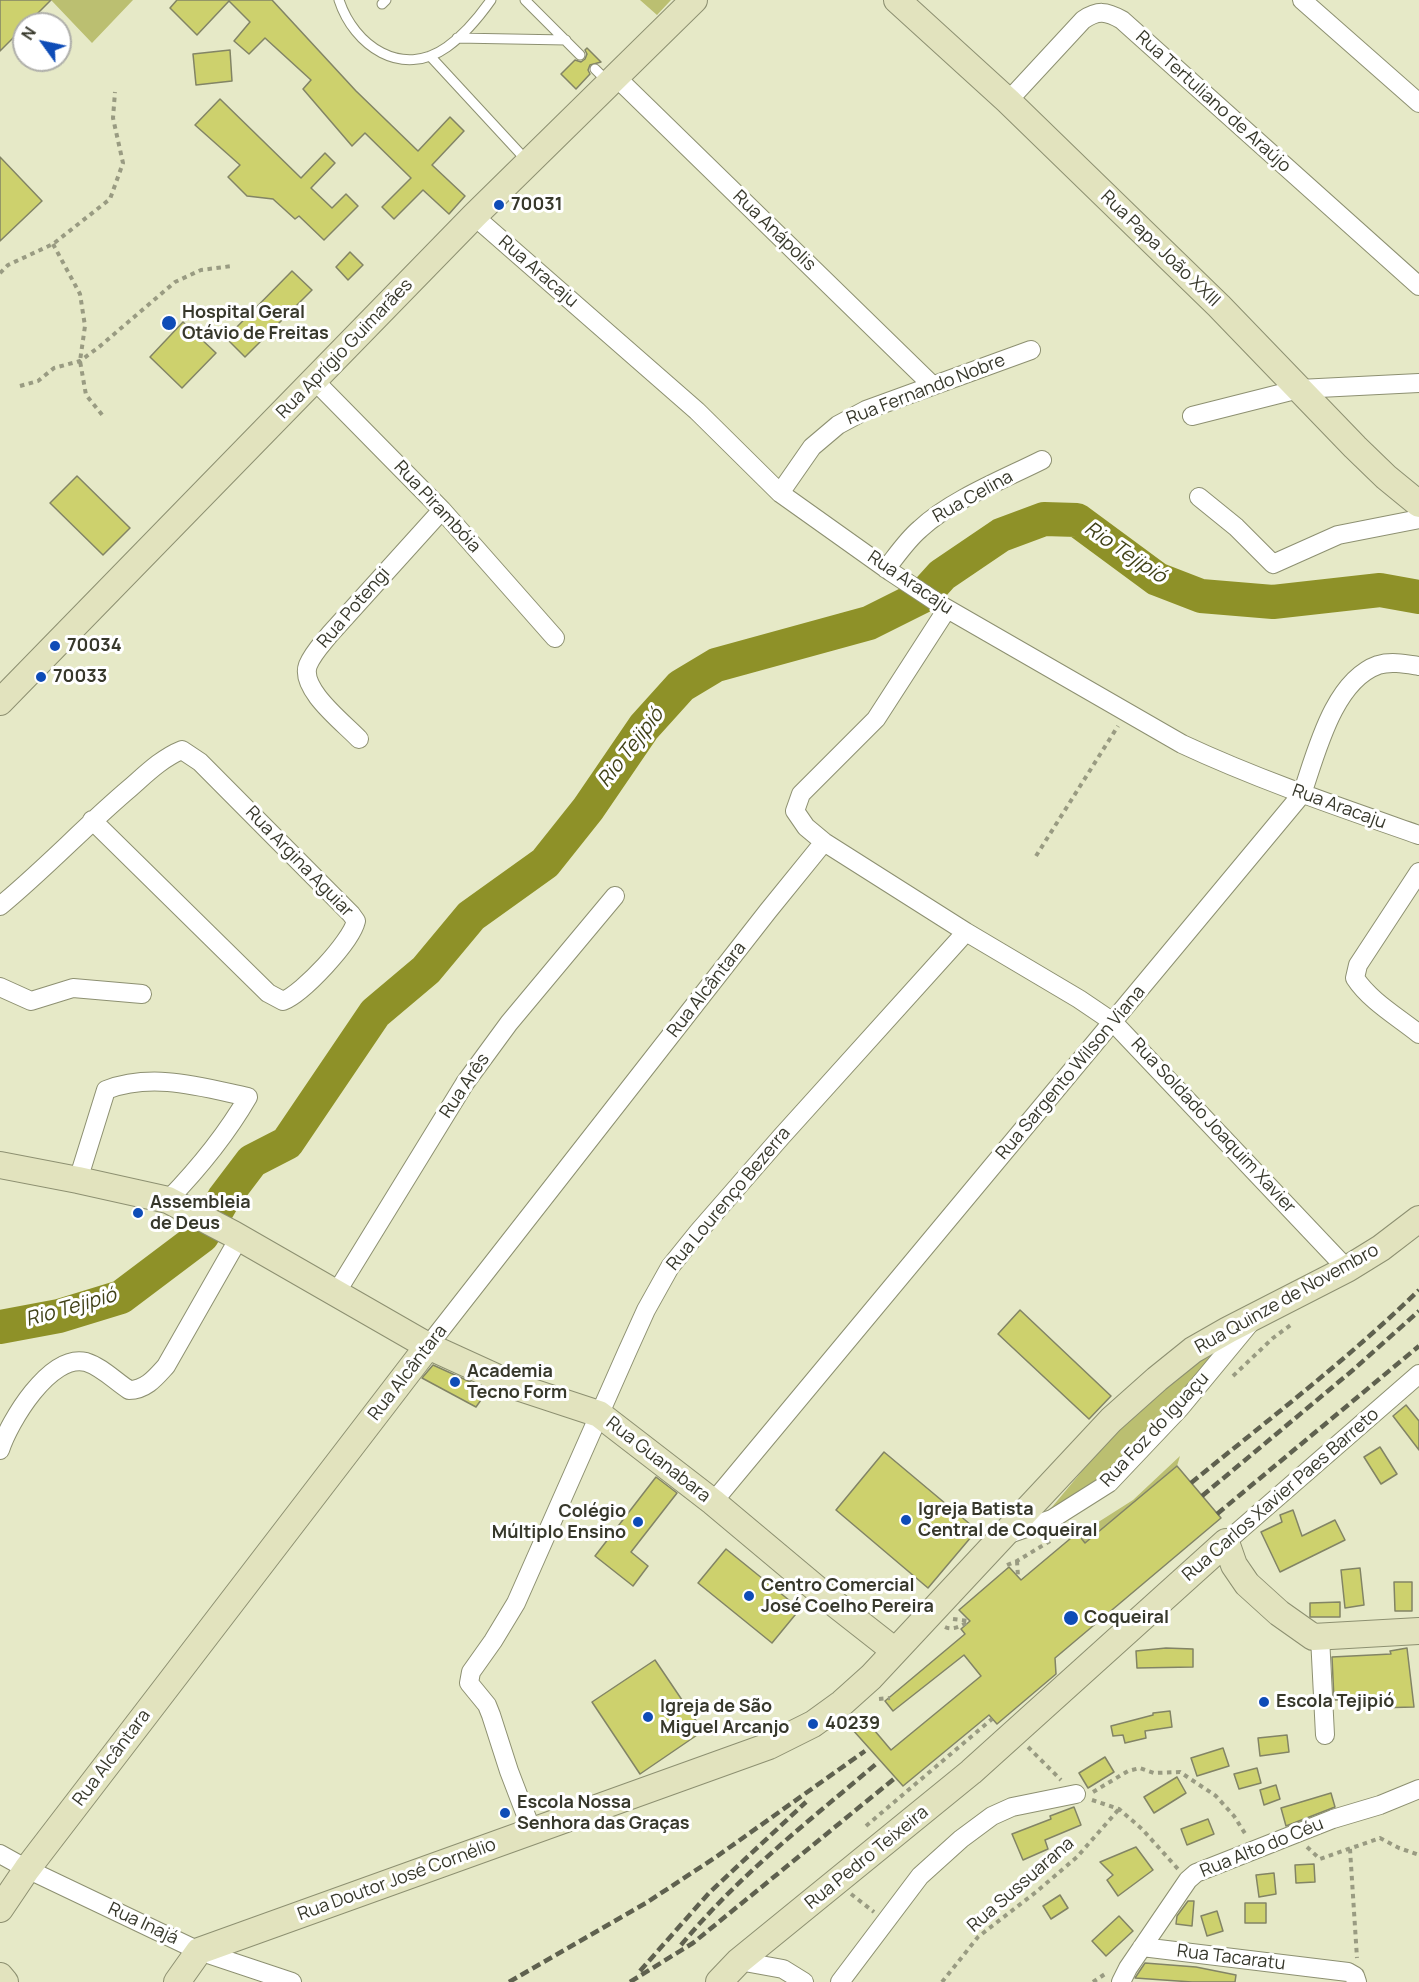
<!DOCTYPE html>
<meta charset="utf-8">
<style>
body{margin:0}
#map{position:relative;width:1419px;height:1982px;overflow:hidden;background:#e6e9c7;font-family:Manrope,sans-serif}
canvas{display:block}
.north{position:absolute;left:12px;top:12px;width:60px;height:60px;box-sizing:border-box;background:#fff;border:2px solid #afafaa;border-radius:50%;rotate:303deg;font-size:16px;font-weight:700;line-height:24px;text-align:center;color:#37382b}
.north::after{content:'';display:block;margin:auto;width:21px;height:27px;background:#0e4cb7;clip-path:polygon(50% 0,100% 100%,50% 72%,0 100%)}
</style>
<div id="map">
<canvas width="1419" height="1982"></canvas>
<div class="north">N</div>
</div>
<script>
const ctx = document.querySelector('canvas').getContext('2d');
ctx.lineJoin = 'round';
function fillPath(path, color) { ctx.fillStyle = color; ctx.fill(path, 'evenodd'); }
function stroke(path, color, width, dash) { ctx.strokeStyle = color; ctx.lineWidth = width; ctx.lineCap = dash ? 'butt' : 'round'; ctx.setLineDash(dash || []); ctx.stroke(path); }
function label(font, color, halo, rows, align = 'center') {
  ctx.font = font + ' Manrope,sans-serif'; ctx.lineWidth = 6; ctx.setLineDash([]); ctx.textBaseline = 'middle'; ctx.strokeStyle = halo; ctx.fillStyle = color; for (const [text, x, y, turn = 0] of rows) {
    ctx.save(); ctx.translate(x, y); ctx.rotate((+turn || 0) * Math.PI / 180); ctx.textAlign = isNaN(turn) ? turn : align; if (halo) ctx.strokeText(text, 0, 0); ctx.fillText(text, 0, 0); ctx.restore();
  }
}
const green = new Path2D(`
 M51,0H133L92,43Z
 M640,0H671L657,15Z
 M1220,1351L1105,1480L1047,1513L1118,1428L1206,1353Z
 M1180,1456L1177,1466L1085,1543L1078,1535L1133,1500Z`);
const river = new Path2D(`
 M0,1327L59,1316L121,1297L202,1236L224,1198L252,1161L287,1143L375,1013L426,970L471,916L545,863L588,809L644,727L681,686L716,665L869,623L923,596L942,575L1001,535L1044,519L1077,520L1157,579L1201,596L1273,602L1380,590L1419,597`);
const building = new Path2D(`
 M0,0H51L27,24H24V27L0,51Z
 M177,0H272L356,91L418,151L450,117L464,131L432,165L465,196L449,214L423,190L394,219L382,207L411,178L365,133L352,146L303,89L311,80L265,38L249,54L234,41L250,22L229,1L197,35L170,8Z
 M587,48L601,62L590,65L588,70L590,74L576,89L561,74L575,60L581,62L585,59L587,54L585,50Z
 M230,50L232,81L196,85L193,54Z
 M220,99L301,178L325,153L335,163L311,188L332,208L346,194L358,206L324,240L299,216L295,219L273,199L247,196L228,177L240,165L195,125Z
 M0,157L42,201L0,241Z
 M350,252L363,265L348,280L336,267Z
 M292,271L312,290L245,357L226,338Z
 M183,322L216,353L182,388L150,357Z
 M77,476L130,528L103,555L50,503Z
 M1020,1310L1111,1396L1089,1419L998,1334Z
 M433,1365L488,1390L476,1407L422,1378Z
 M1406,1405L1419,1421V1450L1393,1416Z
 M1380,1447L1397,1474L1381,1484L1364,1457Z
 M884,1452L977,1530L928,1588L836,1510Z
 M1177,1466L1221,1518L1055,1658L1056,1674L997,1724L989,1715L903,1786L852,1729L864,1718L891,1750L981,1676L964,1655L893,1711L885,1701L965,1634L961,1629L970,1621L959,1610L1009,1567L1021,1580L1077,1533L1085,1543Z
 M656,1477L677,1493L631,1552L648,1566L633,1586L595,1556Z
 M1293,1510L1302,1536L1335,1520L1345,1540L1280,1572L1261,1532L1282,1522L1280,1515Z
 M726,1549L800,1609L772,1643L698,1583Z
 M1360,1568L1364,1605L1345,1608L1341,1570Z
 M1394,1582H1412V1611H1395Z
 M1340,1602V1617H1310V1603Z
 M1166,1648L1193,1649V1667L1137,1668L1136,1651Z
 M1407,1648L1414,1707L1375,1708V1699L1334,1700L1332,1657L1391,1654L1390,1651Z
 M655,1660L703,1731L640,1774L592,1702Z
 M1170,1711L1172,1727L1145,1731L1146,1738L1125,1743L1123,1735L1113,1736L1111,1726L1153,1715V1713Z
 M1287,1735L1289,1752L1260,1756L1258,1738Z
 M1223,1748L1229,1766L1197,1776L1191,1758Z
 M1105,1757L1114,1772L1088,1788L1079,1773Z
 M1257,1768L1261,1783L1239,1789L1234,1774Z
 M1177,1777L1186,1793L1154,1813L1144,1797Z
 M1276,1785L1280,1799L1264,1805L1260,1790Z
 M1331,1793L1335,1807L1286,1826L1281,1808Z
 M1074,1807L1081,1825L1045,1840L1048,1849L1023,1860L1012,1834L1051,1819L1050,1816Z
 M1208,1819L1214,1834L1187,1845L1181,1829Z
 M1136,1847L1153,1870L1118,1896L1107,1880L1113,1875L1100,1862Z
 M1314,1864L1315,1882L1296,1883L1295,1865Z
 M1274,1873L1276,1894L1259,1897L1256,1875Z
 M1060,1895L1068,1908L1051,1919L1043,1906Z
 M1188,1901H1194L1192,1926L1176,1924L1177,1916Z
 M1245,1903H1266V1923H1245Z
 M1217,1911L1223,1931L1207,1936L1201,1916Z
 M1119,1916L1133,1931L1106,1956L1092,1941Z
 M1145,1963L1196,1967L1236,1975L1235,1982H1192L1135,1978Z`);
const path = new Path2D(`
 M53,244L80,294L85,326L80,361L86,395L104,417
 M0,273L8,265L53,244L110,199L123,163L113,118L115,92
 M20,386L38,381L54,368L80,361L99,347L175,282L201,270L232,266
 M1036,856L1118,726
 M1233,1376L1273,1338L1292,1324
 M1017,1561L1018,1577
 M1007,1565L1017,1561L1050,1541
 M953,1619L969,1621
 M945,1627C954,1631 962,1625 970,1621
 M879,1699L890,1698
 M1028,1747L1061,1780
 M1093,1792L1128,1771L1140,1768L1154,1773L1180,1772L1216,1796L1234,1816L1246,1835
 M1092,1800L1119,1809L1142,1829L1178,1869
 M866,1826L992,1719
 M1307,1847L1320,1859L1380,1838L1399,1848L1419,1855
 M1350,1849L1357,1958
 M851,1894L874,1912
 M942,1982L978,1937L1036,1892L1077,1857L1119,1809
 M1093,1982L1105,1974`);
const lane = new Path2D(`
 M339,0C354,46 402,79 447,47C464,35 479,17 491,0
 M525,0L580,55
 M382,4L386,0
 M457,38L566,40
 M430,56L528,162
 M595,69L601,75`);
const street = new Path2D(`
 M1302,0L1419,103
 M617,78L932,385
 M1008,101L1083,20C1098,10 1106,11 1122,20L1419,286
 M474,216L697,411L780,493L891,572L944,607L1182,744C1259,780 1339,807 1419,835
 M314,380L442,510L555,638
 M1192,416L1299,389L1419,383
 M780,493L812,447L838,425L866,410L1031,350
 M1199,497L1236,527L1273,564L1338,535L1419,519
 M886,569C897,555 907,540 920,529C951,500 1004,479 1042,460
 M947,609L876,719L801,794L795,811L806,827L824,842L966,932L1079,999L1113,1022L1347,1269
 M359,739C344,723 299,689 308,665C313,653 322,644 330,634L442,510
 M1419,872L1358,965L1355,978C1370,1001 1398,1017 1419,1034
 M0,906C45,869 85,826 130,788C146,774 162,758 182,750L200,762L351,914L356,921C351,942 303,993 283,1001L268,993L92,820
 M0,987L31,1001L73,988L142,994
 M78,1180L106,1090C153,1072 201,1087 248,1097C226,1135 199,1168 168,1200
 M336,1293L465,1083L509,1023L615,896
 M428,1346L768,911L824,842
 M0,1450C9,1422 50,1353 86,1362C102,1367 115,1381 129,1390C146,1390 156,1377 166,1366L239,1238
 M713,1502L1302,794C1316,754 1333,681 1378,665C1391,661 1406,664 1419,666
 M1006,1535L1052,1519L1109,1483L1180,1408L1251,1322
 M1226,1542L1419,1374
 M1320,1637L1325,1735
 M532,1831L509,1771L491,1715L487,1705L469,1683L471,1672L493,1641L516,1603L627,1352L646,1310L670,1267L699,1231L781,1137L966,932
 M0,1854L27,1869L199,1951L292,1982
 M1142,1947L1348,1972L1355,1976L1357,1982
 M739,1961L783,1969L804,1982
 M840,1982L920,1876L961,1839L992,1816L1012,1807L1076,1794
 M1121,1982L1128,1968L1188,1880L1196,1873L1333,1819L1380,1805L1419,1789`);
const secondary = new Path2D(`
 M897,0L1008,101L1219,306L1355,447L1386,477L1419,504
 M0,702L474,216L694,0
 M0,1165L78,1180L168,1200L233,1234L428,1346L520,1388L599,1414L713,1502L830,1600L895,1651
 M0,1909L27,1869L428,1346
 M0,1976L5,1982
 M177,1982L199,1951L769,1746L813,1724L842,1703L871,1677L1111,1420L1157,1379L1193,1350L1228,1330L1347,1269L1381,1248L1419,1219
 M719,1982L739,1961L971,1772L1226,1542L1234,1565L1247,1584L1279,1613L1313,1637L1419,1631`);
const rail = new Path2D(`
 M1191,1483C1268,1420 1348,1359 1419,1290
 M1202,1496L1353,1370L1419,1311
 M1217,1514L1419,1346
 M681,1945C738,1876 809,1821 876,1764
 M640,1971L709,1893L806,1802
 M509,1982L646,1903L716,1857L865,1751
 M630,1982L693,1943L895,1778`);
const markers = [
 [499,205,6,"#0e4cb7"],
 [169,323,8,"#0e4cb7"],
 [55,646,6,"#0e4cb7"],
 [41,677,6,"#0e4cb7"],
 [138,1213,6,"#0e4cb7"],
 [455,1382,6,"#0e4cb7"],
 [906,1520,6,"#0e4cb7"],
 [638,1522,6,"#0e4cb7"],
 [749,1596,6,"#0e4cb7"],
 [1071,1618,8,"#0e4cb7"],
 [1264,1702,6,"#0e4cb7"],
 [648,1717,6,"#0e4cb7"],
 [813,1724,6,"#0e4cb7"],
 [505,1813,6,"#0e4cb7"]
];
const streetNames = [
 ["Rua Tertuliano de Araújo",1213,102,42],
 ["Rua Anápolis",774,231,44],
 ["Rua Papa João XXIII",1160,249,44],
 ["Rua Aracaju",538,272,41],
 ["Rua Aprígio Guimarães",345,349,-46],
 ["Rua Fernando Nobre",926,390,-21],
 ["Rua Celina",973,497,-29],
 ["Rua Pirambóia",437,507,47],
 ["Rua Aracaju",910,583,34],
 ["Rua Potengi",354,608,-49],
 ["Rua Aracaju",1339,807,20],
 ["Rua Argina Aguiar",299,862,46],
 ["Rua Alcântara",707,990,-52],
 ["Rua Sargento Wilson Viana",1071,1073,-50],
 ["Rua Arês",465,1086,-56],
 ["Rua Soldado Joaquim Xavier",1213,1126,47],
 ["Rua Lourenço Bezerra",729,1199,-50],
 ["Rua Quinze de Novembro",1287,1299,-29],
 ["Rua Alcântara",408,1373,-52],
 ["Rua Foz do Iguaçu",1155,1430,-47],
 ["Rua Guanabara",658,1460,38],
 ["Rua Carlos Xavier Paes Barreto",1281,1495,-41],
 ["Rua Alcântara",112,1758,-53],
 ["Rua Alto do Céu",1262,1848,-22],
 ["Rua Pedro Teixeira",867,1858,-39],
 ["Rua Doutor José Cornélio",397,1880,-20],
 ["Rua Sussuarana",1021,1885,-41],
 ["Rua Inajá",143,1924,25],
 ["Rua Tacaratu",1231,1958,7]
];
const poiNames = [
 ["70031",511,205],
 ["Hospital Geral",182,313],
 ["Otávio de Freitas",182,334],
 ["70034",67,646],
 ["70033",53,677],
 ["Assembleia",150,1203],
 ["de Deus",150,1224],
 ["Academia",467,1372],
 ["Tecno Form",467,1393],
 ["Igreja Batista",918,1510],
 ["Central de Coqueiral",918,1531],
 ["Colégio",626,1512,"right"],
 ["Múltiplo Ensino",626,1533,"right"],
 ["Centro Comercial",761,1586],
 ["José Coelho Pereira",761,1607],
 ["Coqueiral",1084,1618],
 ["Escola Tejipió",1276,1702],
 ["Igreja de São",660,1707],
 ["Miguel Arcanjo",660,1728],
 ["40239",825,1724],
 ["Escola Nossa",517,1803],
 ["Senhora das Graças",517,1824]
];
const waterNames = [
 ["Rio Tejipió",1125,553,34],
 ["Rio Tejipió",631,748,-52],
 ["Rio Tejipió",71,1308,-16]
];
fillPath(green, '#bbbf71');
stroke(river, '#8e9128', 34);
fillPath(building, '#cdd16d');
stroke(building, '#828465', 1.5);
stroke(lane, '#8d9071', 11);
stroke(street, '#8d9071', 20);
stroke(secondary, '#8d9071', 28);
stroke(path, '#999b82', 4, [4.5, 4.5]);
stroke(lane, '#fff', 9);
stroke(street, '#fff', 18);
stroke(secondary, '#e2e3be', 26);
stroke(rail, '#5f614f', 4.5, [9, 4.5]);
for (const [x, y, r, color] of markers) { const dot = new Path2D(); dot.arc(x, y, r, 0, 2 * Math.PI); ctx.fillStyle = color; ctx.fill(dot); stroke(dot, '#fff', 2); }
label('18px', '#37382b', '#fff', streetNames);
label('bold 18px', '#37382b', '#fff', poiNames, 'left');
label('italic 20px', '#404117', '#fff', waterNames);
</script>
